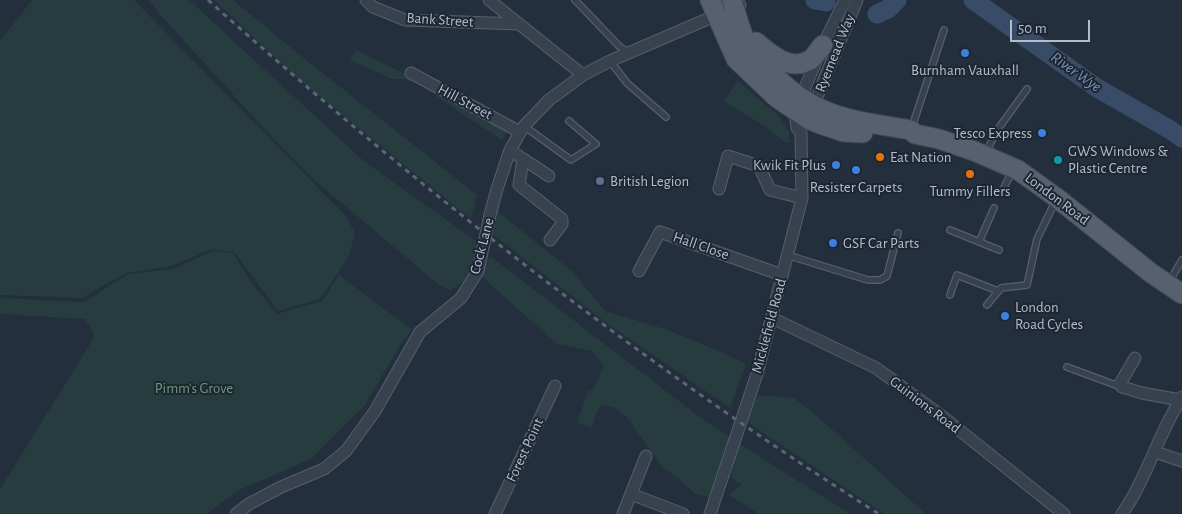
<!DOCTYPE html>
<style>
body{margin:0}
#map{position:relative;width:1182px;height:514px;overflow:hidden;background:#242f3e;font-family:"Alegreya Sans",sans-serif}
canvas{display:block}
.scale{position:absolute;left:1010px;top:20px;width:80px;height:22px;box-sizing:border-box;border:2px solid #b4bcc9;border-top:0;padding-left:6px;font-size:15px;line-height:18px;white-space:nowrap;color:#b4bcc9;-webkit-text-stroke:4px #1d2633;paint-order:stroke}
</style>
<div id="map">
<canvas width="1182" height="514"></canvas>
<div class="scale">50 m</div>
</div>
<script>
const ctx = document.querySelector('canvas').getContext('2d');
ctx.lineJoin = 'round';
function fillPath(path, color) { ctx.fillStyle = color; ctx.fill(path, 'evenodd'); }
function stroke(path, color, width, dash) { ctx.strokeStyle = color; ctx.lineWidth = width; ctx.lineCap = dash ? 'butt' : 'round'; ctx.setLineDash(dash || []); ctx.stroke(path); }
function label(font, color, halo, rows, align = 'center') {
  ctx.font = font + ' "Alegreya Sans",sans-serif'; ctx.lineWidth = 4; ctx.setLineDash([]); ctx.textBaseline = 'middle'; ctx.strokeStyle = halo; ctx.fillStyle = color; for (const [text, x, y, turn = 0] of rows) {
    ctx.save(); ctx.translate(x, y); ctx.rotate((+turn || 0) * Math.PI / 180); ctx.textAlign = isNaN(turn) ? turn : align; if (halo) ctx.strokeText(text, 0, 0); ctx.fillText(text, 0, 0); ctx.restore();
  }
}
const green = new Path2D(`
 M32,0H134L345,215L355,233L349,256L320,299L278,311L234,252L212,249L172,266L126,273L82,298L0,295V41Z
 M149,0H189L365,162L479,243L467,280L450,290L438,284L314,180L256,120L158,12Z
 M214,0H233L305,59L477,195L471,219L296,77Z
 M356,50L426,84L402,79H392L350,60Z
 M738,81L780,117L788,130L791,142H785L761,124L724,101Z
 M437,94L507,131L502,140L437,97Z
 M497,211L572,271L605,311L668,330L728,355L746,364L730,408L608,324L492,234Z
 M213,251L233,253L252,283L277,314L322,301L339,275L412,330L401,344L365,405L311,459L239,490L206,514H0V489L95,336L85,319L0,314V298L84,302L128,274L173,269Z
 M490,256L701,418L785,473L851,514H759L729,495L742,484L731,478L735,459L725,453L709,497L695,494L678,478L663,468L626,416L614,407L601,405L596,414L592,428L577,423L588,391H592L604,366L592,351L557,344L481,276Z
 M758,395L794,398L825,423L926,514H884L746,421Z`);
const river = new Path2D(`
 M815,0L826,2
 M973,0L1097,88L1169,129L1182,138
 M877,14L888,9L897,0`);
const service = new Path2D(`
 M575,0L619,46L629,53
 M610,61L627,83L666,117
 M524,126L571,160L596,144L569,121
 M912,127L944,30
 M985,154L998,129L1027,89
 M1002,192L1013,169
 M950,230L999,250
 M979,242L994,208
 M787,255L868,280H880L887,276L898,233
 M1169,282L1182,260
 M950,295L957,275L998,291
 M987,305L1001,288L1027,285L1037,239L1056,200
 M1067,367L1121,387`);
const minor = new Path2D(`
 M366,0L373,7L405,20L519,24
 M489,0L583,75
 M411,73L520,132
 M812,109L857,0
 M510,150L523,159L519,185L562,219V224L550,240
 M523,159L549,176
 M719,189L728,156L759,166L770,190L802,198
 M490,215L497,189L510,150L524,126L549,100L583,75L610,61L740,5
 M639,271L660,232L782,275
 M772,318L876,368L943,417L1064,514
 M1135,358L1121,382L1122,387L1142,393L1180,400
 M1155,452L1182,461
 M631,494L683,514
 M236,514L249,504L281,487L324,469L346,451L375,411L420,332L461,298L478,271
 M495,514L555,386
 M623,514L646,456
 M710,514L757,374L802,198L801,133L797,128L795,111L823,45L845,0
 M1122,514C1147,478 1158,434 1182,397`);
const primary = new Path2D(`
 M710,0L736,59L777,98L808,119L820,124L844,132L863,133
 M732,0C736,13 743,40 750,51C755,58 763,64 769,70C814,118 850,120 911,130L915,134L939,139L974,151L1018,170L1057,198L1151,273L1182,294
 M756,42C770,54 791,72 810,60C815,57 819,49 823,45`);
const rail = new Path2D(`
 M208,0C418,188 640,363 879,514`);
const minorBridge = new Path2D(`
 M478,271L490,215`);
const markers = [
 [965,53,5,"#3f7fe0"],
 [1042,133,5,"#3f7fe0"],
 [880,157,5,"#e8710a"],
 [1058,160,5,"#0f9aa8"],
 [836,165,5,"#3f7fe0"],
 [856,170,5,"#3f7fe0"],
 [970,174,5,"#e8710a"],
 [600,181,5,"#5c6f8a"],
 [833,243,5,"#3f7fe0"],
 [1005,316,5,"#3f7fe0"]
];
const streetNames = [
 ["Bank Street",440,20,4],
 ["Ryemead Way",835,53,-68],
 ["Hill Street",465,102,28],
 ["London Road",1057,199,37],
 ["Cock Lane",482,246,-75],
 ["Hall Close",701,246,19],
 ["Micklefield Road",769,326,-75],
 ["Guinions Road",925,405,37],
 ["Forest Point",525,450,-65]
];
const poiNames = [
 ["Burnham Vauxhall",965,70,"center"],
 ["Tesco Express",1032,133,"right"],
 ["GWS Windows &",1068,151],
 ["Plastic Centre",1068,168],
 ["Eat Nation",890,157],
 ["Kwik Fit Plus",826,165,"right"],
 ["British Legion",610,181],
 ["Resister Carpets",856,187,"center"],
 ["Tummy Fillers",970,191,"center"],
 ["GSF Car Parts",843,243],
 ["London",1015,307],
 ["Road Cycles",1015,324]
];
const parkNames = [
 ["Pimm's Grove",194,388]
];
const waterNames = [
 ["River Wye",1076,72,35]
];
fillPath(green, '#263c3f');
stroke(river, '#394c67', 19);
stroke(service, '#565f6c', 8);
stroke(minor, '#565f6c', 13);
stroke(primary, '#414a57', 21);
stroke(service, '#38414e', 5.5);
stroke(minor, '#38414e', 11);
stroke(primary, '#56606e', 19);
stroke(rail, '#5a6575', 3, [5, 5]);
stroke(minorBridge, '#565f6c', 13, []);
stroke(minorBridge, '#38414e', 11);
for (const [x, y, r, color] of markers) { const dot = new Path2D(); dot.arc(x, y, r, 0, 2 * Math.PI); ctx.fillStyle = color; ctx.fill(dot); stroke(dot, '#1d2633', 2); }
label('15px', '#b4bcc9', '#1d2633', streetNames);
label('15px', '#b4bcc9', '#1d2633', poiNames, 'left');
label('15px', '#6b9a76', '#1d2633', parkNames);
label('italic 16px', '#7c92b1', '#1d2633', waterNames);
</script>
